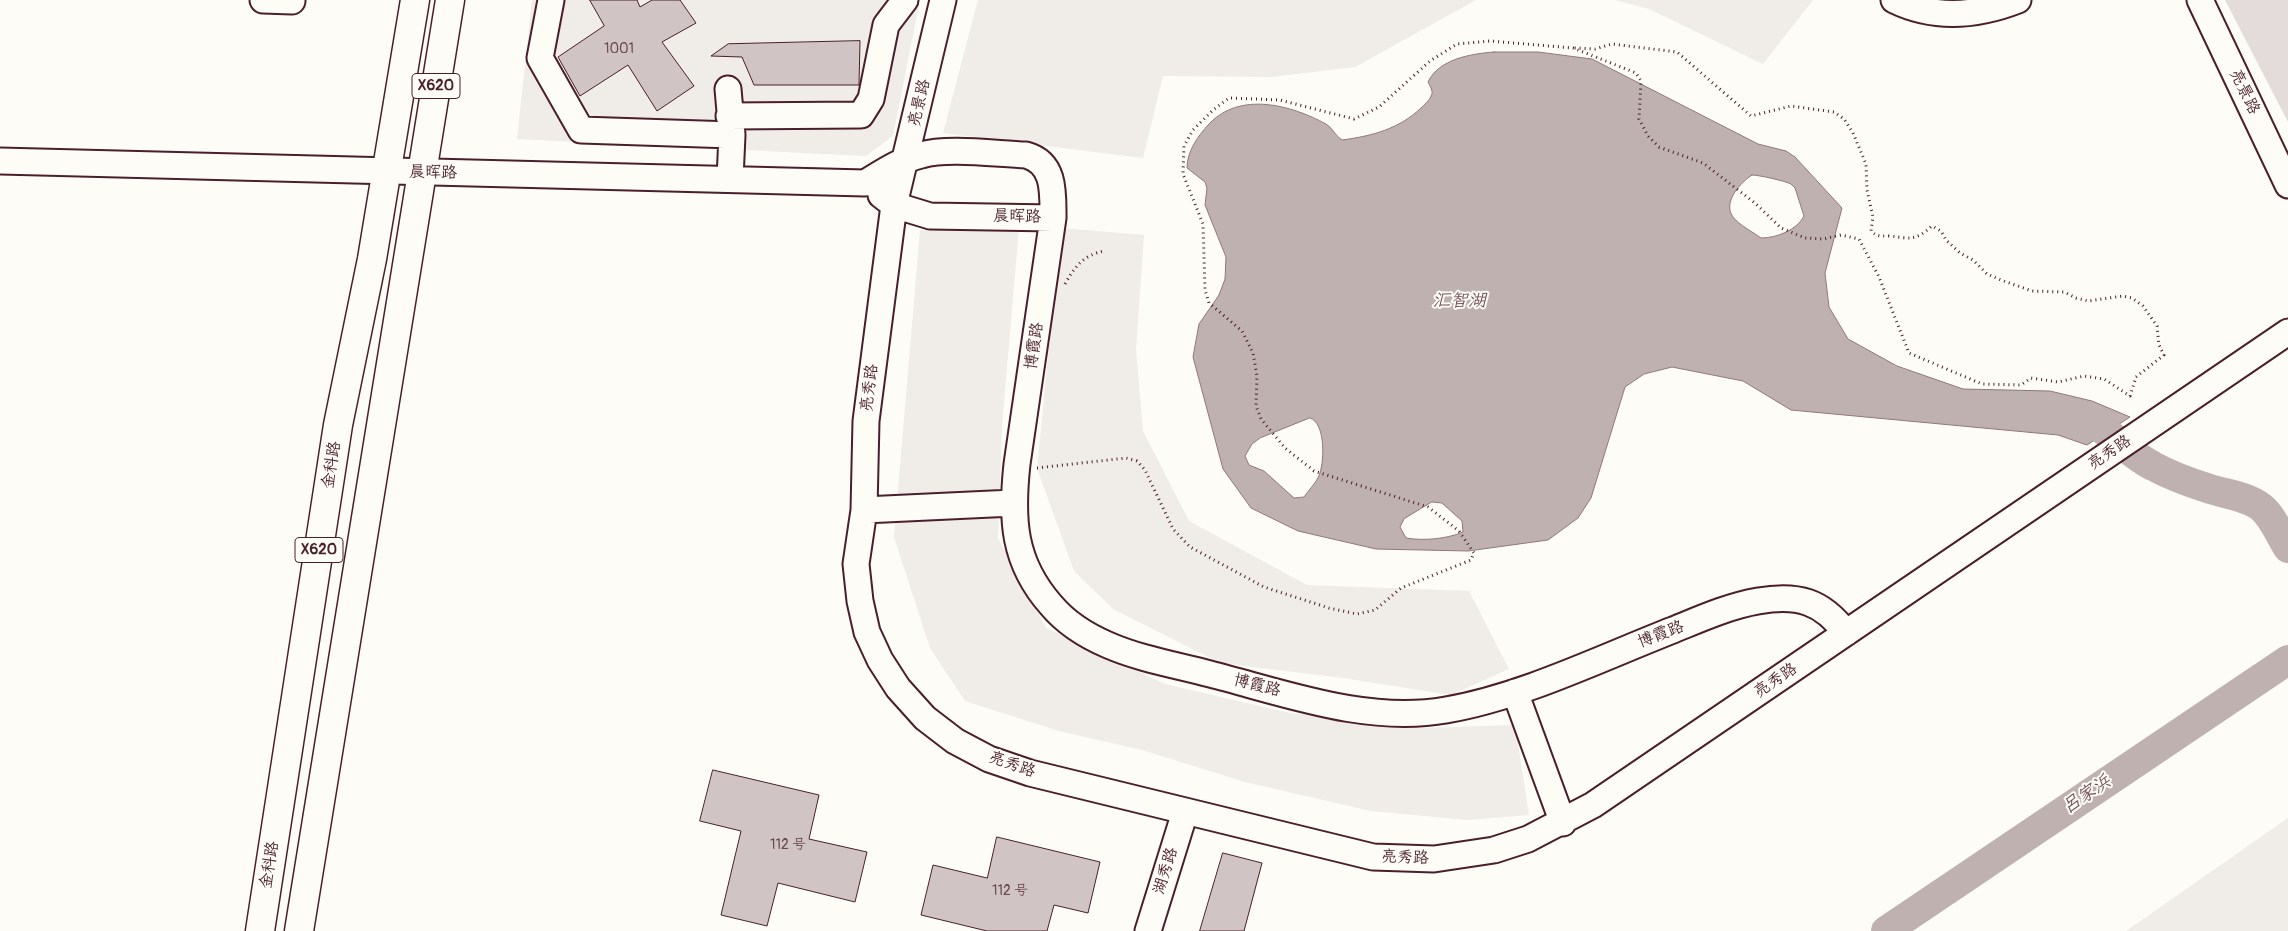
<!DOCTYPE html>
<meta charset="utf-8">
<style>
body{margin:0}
canvas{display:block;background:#fdfcf7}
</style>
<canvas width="2288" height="931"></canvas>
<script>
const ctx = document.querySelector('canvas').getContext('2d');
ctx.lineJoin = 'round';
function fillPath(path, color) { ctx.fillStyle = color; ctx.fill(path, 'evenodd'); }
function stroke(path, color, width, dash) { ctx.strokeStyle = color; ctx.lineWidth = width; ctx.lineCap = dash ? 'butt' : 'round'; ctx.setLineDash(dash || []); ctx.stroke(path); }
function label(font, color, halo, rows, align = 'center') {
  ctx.font = font + ' Pangolin,"LXGW WenKai TC",sans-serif'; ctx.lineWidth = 4; ctx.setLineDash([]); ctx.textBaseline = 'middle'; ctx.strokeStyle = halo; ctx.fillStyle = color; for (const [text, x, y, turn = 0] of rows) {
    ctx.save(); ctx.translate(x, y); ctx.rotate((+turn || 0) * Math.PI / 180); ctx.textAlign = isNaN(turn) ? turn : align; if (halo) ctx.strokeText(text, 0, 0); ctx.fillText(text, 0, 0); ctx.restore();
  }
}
const built = new Path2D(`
 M532,0H920L893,136L866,156L517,139Z
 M978,0H1476L1355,67L1271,77L1163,76L1143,158L943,133Z
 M1615,0H1813L1763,64L1649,9Z
 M1019,227L1002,426L998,538L1046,628L1165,684L1290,713L1424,728L1515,725L1529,815L1467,820L1371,811L1245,782L1142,750L1059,731L965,701L930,648L894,537L920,230Z
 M1061,228L1144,235L1136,349L1143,431L1189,521L1307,585L1469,591L1509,669L1451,695L1343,678L1220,663L1113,609L1074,571L1037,468Z
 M2288,818V931H2126Z`);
const green = new Path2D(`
 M2225,0H2288V122Z`);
const water = new Path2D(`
 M1494,52H1538L1592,59L1758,144L1786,151L1795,157L1842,208L1825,273L1829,307L1848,339L1897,366L1963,389L2050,391L2092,401L2130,417L2087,445L2058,435L1791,410L1743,381L1672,367L1644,374L1625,387L1591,498L1578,518L1548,540L1468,551L1376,549L1298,531L1251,508L1223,469L1193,357L1199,324L1219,295L1225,279L1226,257L1205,205L1207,188L1205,182L1187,168C1187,151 1198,136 1209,124C1240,91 1291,105 1326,124C1333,128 1335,136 1342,140C1372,136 1399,129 1421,108C1424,105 1430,100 1431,96C1434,92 1430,86 1428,82C1439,59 1470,54 1494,52ZM1752,175C1759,175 1785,181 1791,184L1795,188L1804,216C1797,230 1777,238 1761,238C1753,232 1739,225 1733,217C1722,202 1741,182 1752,175ZM1310,418C1326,422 1325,465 1318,478C1314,485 1308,491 1304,497L1294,498L1264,471L1249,465L1245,456L1252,444L1260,438ZM1432,502L1442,503L1462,521L1463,532C1447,539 1423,541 1406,538L1400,527L1404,519Z`);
const river = new Path2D(`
 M2072,417C2107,423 2123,451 2153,466C2171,476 2191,483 2210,489C2226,494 2247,496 2261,507C2274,518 2279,534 2288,548
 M1886,931L2288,660`);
const building = new Path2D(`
 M590,0H637L640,7L652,0H680L696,23L662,42L694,86L657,111L628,65L580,96L558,57L604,26Z
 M860,41L859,85H754L742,57L711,56L728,44Z
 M713,770L819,795L809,839L867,852L855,902L778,883L767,926L721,915L741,831L700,821Z
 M997,837L1100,862L1088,913L1054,905L1047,931H987L921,915L933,865L987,878Z
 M1223,853L1262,863L1244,931H1200Z`);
const path = new Path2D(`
 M1065,284C1075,266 1084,255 1104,251
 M1037,468L1126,458L1137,461L1145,470L1173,529L1190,547L1264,587L1329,608L1357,614L1375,610L1401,588L1471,560L1474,553L1459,531L1428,507L1314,471L1285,448L1261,419L1256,406L1257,376L1253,353L1242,331L1209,303L1205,290L1203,224L1183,174L1184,146L1193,130L1213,110L1229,98L1280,100L1354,119L1379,107L1430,61L1457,44L1490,41L1573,48L1636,73L1641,81L1639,119L1648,136L1659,147L1703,163L1755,203L1781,228L1805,238L1823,239L1841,235L1859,239L1879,277L1909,353L1982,384L2021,385L2031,378L2058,382L2084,376L2104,379L2130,396L2136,377L2164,355L2159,345L2157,326L2143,306L2132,298L2123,296L2088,301L2076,298L2064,292L2032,291L2001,280L1987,274L1973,260L1960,253L1946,240L1941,231L1932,226C1914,242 1910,238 1889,236C1880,236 1878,237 1871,231L1873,217L1867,190L1866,164L1853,133L1844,119L1834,112L1791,106L1751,116L1677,52L1612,44L1595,49L1573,48`);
const minor = new Path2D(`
 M263,0L292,1
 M551,0L540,58L581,130L732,135L728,89
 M943,0L894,205L866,421L864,510L856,564L860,601L867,632L880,660L898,688L925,718L955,741L989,759L1030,773L1373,857L1434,859L1494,850L1528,839L1593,805L2288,332
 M1894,0C1935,20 1977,16 2018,0
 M2200,0L2288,185
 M729,116L861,115L871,99L886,25L905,0
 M0,161L865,183C883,172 901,160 921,155C948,147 996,154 1026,155C1055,163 1053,192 1053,218L1017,464C1011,519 1013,562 1051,605C1066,623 1087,636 1108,645C1140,659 1176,665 1210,674C1285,693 1367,724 1446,710C1522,697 1601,658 1673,630C1700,619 1729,606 1758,601C1798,594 1822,601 1846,633
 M730,179L732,135
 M881,195L894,205L930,216L1053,218
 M864,510L1013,503
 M1515,692L1563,823
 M1148,931L1185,812`);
const major = new Path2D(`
 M260,931L338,425L372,259L415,0
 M299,931L450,0`);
const numberNames = [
 ["1001",619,49],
 ["112 号",788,845],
 ["112 号",1010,891]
];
const shields = [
 [436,86,48],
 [319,550,48]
];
const shieldNames = [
 ["X620",436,86],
 ["X620",319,550]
];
const streetNames = [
 ["亮景路",2244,92,64],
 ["亮景路",920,103,-77],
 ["晨晖路",433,173,1],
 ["晨晖路",1017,217,1],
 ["博霞路",1035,346,-82],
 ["亮秀路",870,388,-83],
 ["亮秀路",2110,453,-34],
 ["金科路",332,465,-81],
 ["博霞路",1661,635,-21],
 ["亮秀路",1776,681,-34],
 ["博霞路",1257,686,14],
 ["亮秀路",1012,765,19],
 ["亮秀路",1405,858,2],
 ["金科路",270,865,-81],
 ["湖秀路",1166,871,-73]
];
const waterNames = [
 ["汇智湖",1459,301],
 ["吕家浜",2087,795,-34]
];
fillPath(built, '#f0ece8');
fillPath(green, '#e3dcda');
fillPath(water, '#c0b1b1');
stroke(water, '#91777b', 1);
stroke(river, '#c0b1b1', 30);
fillPath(building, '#d0c5c4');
stroke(building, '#4a1f2b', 1);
stroke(minor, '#4a1f2b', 29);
stroke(major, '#4a1f2b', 31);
stroke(path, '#4a1f2b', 3, [1, 4]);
stroke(minor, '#fdfcf7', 25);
stroke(major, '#fdfcf7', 28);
label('14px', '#6c4851', null, numberNames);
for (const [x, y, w] of shields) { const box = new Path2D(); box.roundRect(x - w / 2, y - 12.5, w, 25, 4); ctx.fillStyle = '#fdfcf7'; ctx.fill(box); stroke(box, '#4a1f2b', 1); }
label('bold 15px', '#4a1f2b', null, shieldNames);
label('16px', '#4a1f2b', '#fdfcf7', streetNames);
label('italic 18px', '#73525a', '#fdfcf7', waterNames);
</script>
